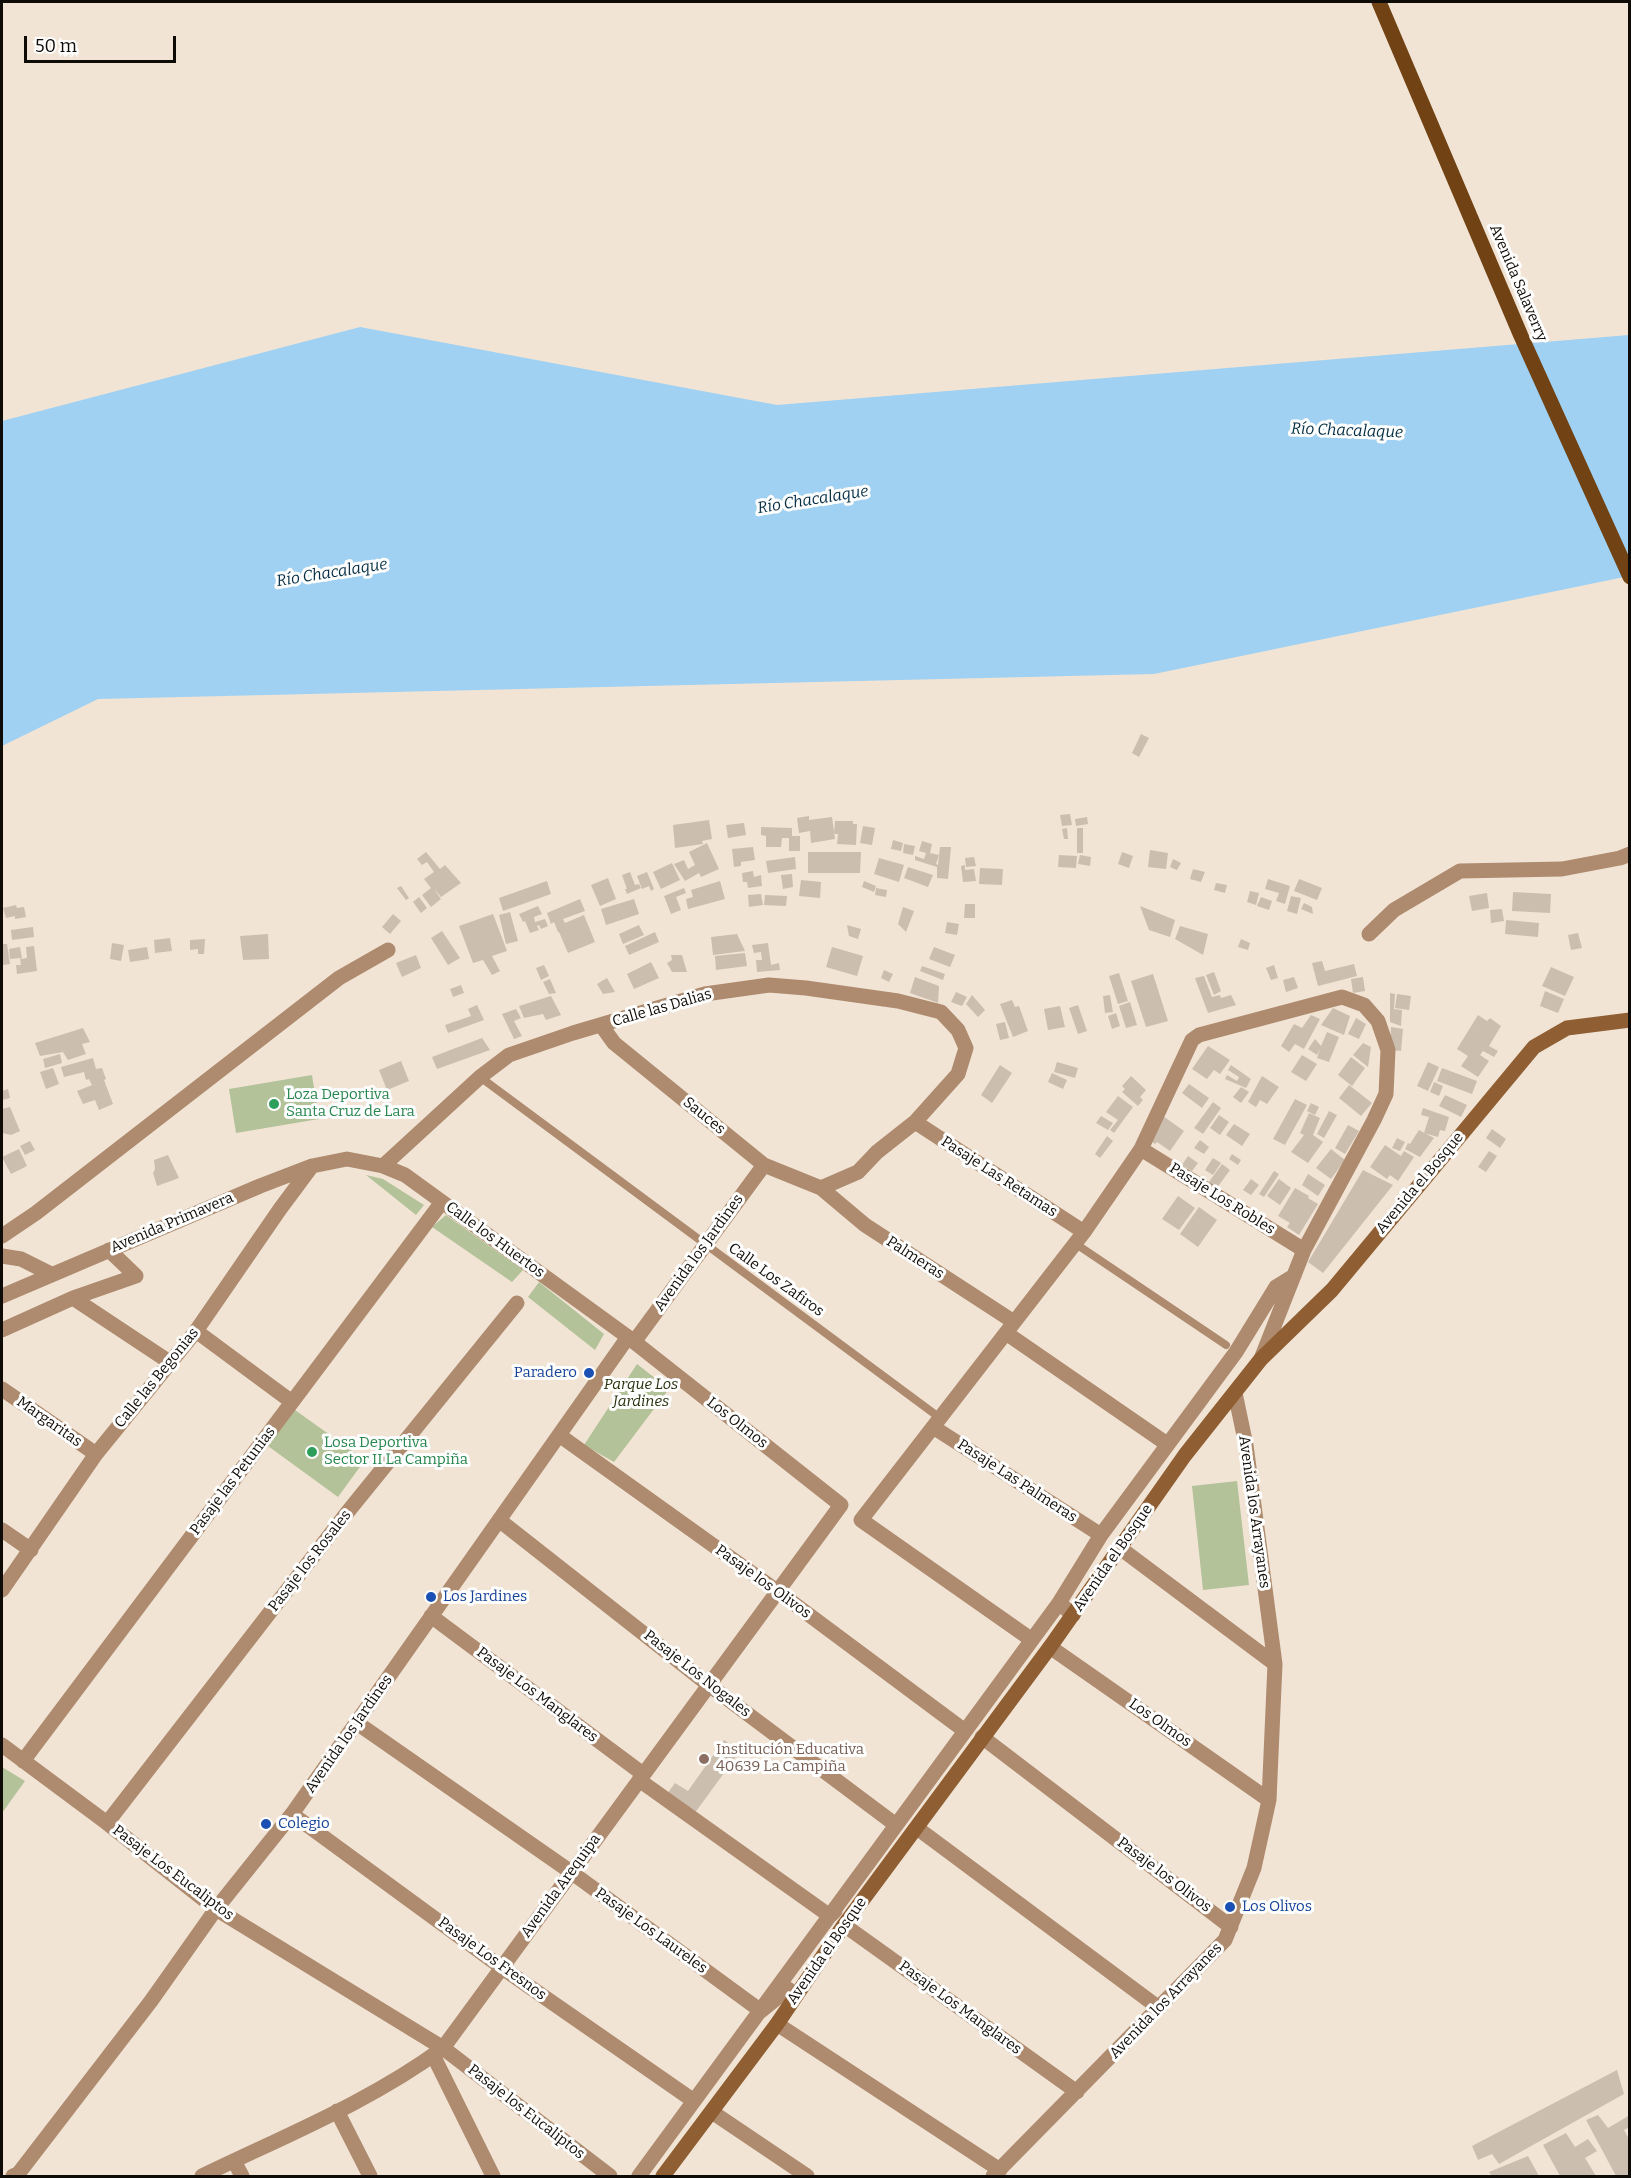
<!DOCTYPE html>
<meta charset="utf-8">
<style>
body{margin:0}
#map{position:relative;width:1631px;height:2178px;overflow:hidden;background:#f1e4d5;font-family:Bitter,serif}
canvas{display:block}
.frame{position:absolute;inset:0;border:3px solid #0f0b06;pointer-events:none}
.scale{position:absolute;left:24px;top:36px;width:152px;height:27px;box-sizing:border-box;border:3px solid #0f0b06;border-top:0;padding-left:8px;font-size:18px;line-height:21px;white-space:nowrap;color:#0f0b06;-webkit-text-stroke:4px #fff;paint-order:stroke}
</style>
<div id="map">
<canvas width="1631" height="2178"></canvas>
<div class="frame"></div>
<div class="scale">50 m</div>
</div>
<script>
const ctx = document.querySelector('canvas').getContext('2d');
ctx.lineJoin = 'round';
function fillPath(path, color) { ctx.fillStyle = color; ctx.fill(path, 'evenodd'); }
function stroke(path, color, width, dash) { ctx.strokeStyle = color; ctx.lineWidth = width; ctx.lineCap = dash ? 'butt' : 'round'; ctx.setLineDash(dash || []); ctx.stroke(path); }
function label(font, color, halo, rows, align = 'center') {
  ctx.font = font + ' Bitter,serif'; ctx.lineWidth = 6; ctx.setLineDash([]); ctx.textBaseline = 'middle'; ctx.strokeStyle = halo; ctx.fillStyle = color; for (const [text, x, y, turn = 0] of rows) {
    ctx.save(); ctx.translate(x, y); ctx.rotate((+turn || 0) * Math.PI / 180); ctx.textAlign = isNaN(turn) ? turn : align; if (halo) ctx.strokeText(text, 0, 0); ctx.fillText(text, 0, 0); ctx.restore();
  }
}
const green = new Path2D(`
 M312,1075L319,1119L236,1133L229,1089Z
 M366,1175L383,1179L424,1205L416,1215Z
 M446,1215L523,1270L512,1282L432,1227Z
 M539,1282L604,1334L595,1350L528,1297Z
 M637,1364L669,1389L614,1462L584,1445Z
 M295,1410L365,1460L338,1497L268,1446Z
 M1237,1481L1249,1585L1203,1590L1192,1486Z
 M2,1767L25,1781L2,1813Z`);
const water = new Path2D(`
 M360,327L777,405L1629,335V576L1154,674L98,699L2,746V421Z`);
const building = new Path2D(`
 M1141,734L1149,738L1139,757L1132,753Z
 M1070,814L1072,825L1062,826L1060,815Z
 M809,816V820L832,817L835,839L811,843L810,831L799,833L797,818Z
 M1087,817L1088,824L1076,826L1075,819Z
 M709,820L712,839L702,841L703,844L675,848L673,825Z
 M835,821H853V824H857L856,845L837,844L838,834H834Z
 M744,823L746,835L728,838L726,825Z
 M863,826L875,828L872,845L860,843Z
 M761,827L792,828V836H800V851H789V838H782L781,847H766V836L761,835Z
 M1067,828L1068,839H1064L1062,829Z
 M1077,828H1083V853H1077Z
 M893,840L903,843L901,851L891,849Z
 M922,841L932,844L930,853L939,855L936,864L938,865L940,847H951L948,879L937,878V867L915,860V856L924,859L926,853L919,851Z
 M707,843L719,869L701,877L699,873L685,881L674,864L684,860L688,869L695,865L689,852Z
 M904,844L915,846L913,855L903,853Z
 M753,847L755,860L741,862V866L734,867L732,849Z
 M1150,850L1168,853L1166,869L1148,867Z
 M426,852L440,869L445,865L461,883L441,897L434,889L441,899L431,907L422,895L431,888L424,879L434,872L427,862L422,865L417,859Z
 M808,852H861L860,873H808Z
 M1122,852L1133,856L1129,868L1118,864Z
 M1059,855L1077,856L1076,868L1058,867Z
 M1080,855L1091,857L1090,866L1078,864Z
 M795,857L796,869L768,873L766,861Z
 M974,857L976,866L966,867L965,858Z
 M879,858L904,865L899,882L874,874Z
 M1173,859L1181,863L1177,870L1170,867Z
 M672,863L680,880L661,889L653,872Z
 M965,865V870L974,869L976,881L963,882L961,866Z
 M908,867L933,875L928,887L904,878Z
 M980,868L1003,869L1002,885L979,884Z
 M1193,869L1205,872L1201,882L1190,879Z
 M753,871L754,877L761,875L762,886L748,888L747,882H743L742,873Z
 M630,872L635,885L639,884L641,888L627,894L625,889H627L622,875Z
 M647,872L654,889L651,891L649,886L642,889L637,876Z
 M792,874L793,887L783,889L781,875Z
 M608,878L616,899L600,906L591,885Z
 M1268,879L1290,886L1285,904L1276,901L1279,893L1265,889Z
 M1299,879L1322,888L1317,900L1294,891Z
 M801,880L821,882L820,898L799,896Z
 M547,881L551,894L503,911L499,898Z
 M720,881L725,899L688,909L686,899L693,897L691,890Z
 M864,881L876,886L874,892L862,887Z
 M1216,883L1227,885L1225,893L1214,890Z
 M401,886L409,898L406,900L397,888Z
 M684,888L686,893L676,897L681,910L671,914L664,896Z
 M876,888L887,890L886,897L875,895Z
 M1250,891L1259,893L1256,905L1247,902Z
 M1513,892L1551,894L1550,913L1512,911Z
 M1487,893L1489,908L1472,911L1469,896Z
 M761,894L763,905L749,907L748,895Z
 M765,895L787,896L786,906L764,905Z
 M1291,896L1301,898L1297,914L1287,911Z
 M419,897L427,908L421,913L413,902Z
 M1261,897L1272,901L1269,910L1257,906Z
 M580,899L585,911L563,919L565,923L584,915L595,942L568,953L559,932H558L554,922L551,924L547,913Z
 M634,899L639,914L606,925L601,909Z
 M1304,903L1312,907L1313,914L1301,909Z
 M965,904H975V918H964Z
 M16,905L17,908L24,907L26,917L15,919V916L6,918L3,908Z
 M538,906L542,914L534,917L535,922L545,919L548,926L541,929L539,925L537,926L539,930L530,933L525,921L523,922L519,914Z
 M1140,906L1175,920L1170,937L1149,930Z
 M903,907L914,911L906,932L898,924Z
 M1502,909L1504,921L1491,923L1490,910Z
 M510,912L518,941L506,944L499,915Z
 M393,914L401,921L390,934L382,927Z
 M493,914L507,951L492,956L500,971L492,975L483,960L473,963L459,926Z
 M1506,920L1539,923L1538,937L1505,934Z
 M947,922L959,924L957,935L945,933Z
 M639,925L644,935L623,944L619,934Z
 M847,925L861,929L858,939L849,936Z
 M1180,926L1208,934L1203,955L1175,939Z
 M33,927L34,937L12,940L11,930Z
 M442,931L460,958L448,965L431,938Z
 M655,932L659,942L629,955L625,946Z
 M1578,933L1582,948L1571,950L1568,935Z
 M268,934L269,959L243,960L240,936Z
 M737,934L745,951L713,955L711,937Z
 M170,938L172,951L155,953L154,940Z
 M205,939L204,954H198V949L190,950V940Z
 M1241,939L1250,943L1248,950L1238,947Z
 M112,943L124,945L121,961L110,959Z
 M768,943L771,965L779,963L780,970L757,972L756,960H762L761,952L754,953L752,945Z
 M2,944H7L10,964L2,965Z
 M34,946L37,971L17,974L16,965H21L20,959L27,958L26,947Z
 M20,947L22,958L10,959L9,949Z
 M147,947L149,959L130,962L128,950Z
 M832,947L863,956L857,976L826,967Z
 M934,947L955,955L950,967L929,959Z
 M745,953L747,966L716,970L715,956Z
 M416,955L421,968L402,977L396,963Z
 M671,955H682L687,972H672L667,963L672,960Z
 M1322,961L1325,971L1354,964L1357,976L1318,986L1312,963Z
 M651,962L659,978L634,989L627,974Z
 M544,965L549,976L541,980L536,968Z
 M1274,965L1278,978L1271,980L1266,968Z
 M922,966L945,974L943,980L920,971Z
 M1551,967L1574,977L1565,996L1542,986Z
 M884,970L893,974L889,982L881,978Z
 M1214,972L1221,991L1214,995L1206,975Z
 M1119,973L1128,1001L1118,1004L1109,976Z
 M1153,974L1168,1021L1146,1027L1131,981Z
 M1204,976L1212,997L1220,995L1221,998L1231,995L1236,1005L1208,1013L1195,978Z
 M915,977L939,986L938,1003L910,993Z
 M1294,977L1298,988L1286,992L1283,980Z
 M1363,977L1365,991L1353,993L1351,979Z
 M607,978L615,992L603,994L597,984Z
 M550,979L556,993L549,994L543,982Z
 M461,985L464,993L453,997L450,989Z
 M1545,991L1564,999L1558,1013L1540,1006Z
 M956,992L967,997L962,1006L951,1002Z
 M1390,993L1395,994L1394,1009L1402,1010L1401,1026L1390,1022Z
 M1397,994L1411,996L1409,1010L1395,1008Z
 M972,995L985,1010L978,1017L966,1004Z
 M1110,995L1113,1012L1105,1013L1103,996Z
 M551,996L561,1015L546,1020L543,1014L524,1018L519,1006Z
 M1012,1000L1015,1007L1019,1006L1028,1031L1013,1037L1000,1004Z
 M1130,1002L1137,1025L1126,1028L1119,1006Z
 M477,1005L484,1020L448,1033L445,1025L471,1016L468,1009Z
 M1078,1005L1087,1031L1078,1034L1069,1008Z
 M1060,1006L1065,1027L1048,1030L1044,1009Z
 M1333,1008L1350,1016L1344,1035L1321,1025Z
 M516,1009L521,1018L514,1021L522,1036L514,1039L502,1014Z
 M1116,1013L1120,1026L1112,1029L1108,1016Z
 M1311,1015L1320,1019L1304,1049L1295,1044L1289,1052L1281,1046L1294,1024L1302,1028Z
 M1478,1015L1487,1021L1490,1018L1501,1026L1489,1046L1498,1051L1494,1057L1483,1051L1480,1055L1489,1061L1478,1077L1461,1066L1468,1056L1457,1049Z
 M1356,1018L1366,1024L1359,1039L1348,1034Z
 M1005,1022L1009,1038L1000,1040L996,1024Z
 M1391,1027L1403,1029L1401,1051L1390,1050Z
 M83,1028L90,1042L82,1044L86,1054L68,1060L63,1052L40,1056L35,1043Z
 M1327,1032L1339,1037L1329,1062L1317,1058L1320,1049L1317,1055L1308,1049L1315,1039L1321,1046Z
 M482,1038L490,1050L437,1069L432,1057Z
 M1363,1043L1371,1047L1368,1067L1353,1055Z
 M1208,1046L1230,1060L1220,1074L1214,1070L1207,1079L1192,1069Z
 M60,1054L62,1063L45,1068L43,1059Z
 M1302,1055L1317,1064L1306,1081L1291,1072Z
 M1351,1057L1365,1068L1352,1086L1338,1075Z
 M93,1058L96,1069L102,1068L106,1079L104,1080L113,1104L99,1110L95,1100L83,1104L77,1091L92,1085L89,1079L86,1080L84,1072L64,1077L61,1067Z
 M401,1061L409,1081L387,1090L379,1070Z
 M1057,1062L1078,1068L1075,1078L1054,1072Z
 M1428,1062L1439,1067L1428,1091L1417,1086Z
 M1000,1065L1012,1073L992,1103L981,1095Z
 M1231,1065L1251,1079L1246,1088L1225,1079L1227,1075L1237,1081L1239,1077L1228,1070Z
 M53,1068L59,1084L46,1089L40,1072Z
 M1442,1068L1477,1081L1472,1094L1437,1081Z
 M1052,1073L1067,1080L1063,1089L1048,1082Z
 M1131,1076L1146,1090L1140,1097L1143,1100L1138,1106L1122,1092L1125,1089L1122,1086Z
 M1262,1076L1279,1087L1267,1104L1260,1100L1256,1107L1248,1102Z
 M1434,1082L1443,1086L1439,1096L1430,1092Z
 M1189,1084L1209,1098L1202,1108L1182,1093Z
 M1349,1085L1372,1103L1361,1116L1339,1098Z
 M1241,1087L1249,1092L1241,1103L1233,1097Z
 M8,1089L10,1098L2,1100V1091Z
 M1445,1095L1467,1105L1461,1117L1439,1106Z
 M1118,1096L1133,1107L1114,1133L1110,1130L1118,1120L1106,1112Z
 M1295,1099L1307,1105L1285,1145L1273,1139Z
 M1213,1102L1221,1108L1203,1134L1194,1128Z
 M1311,1103L1319,1107L1315,1115L1307,1111Z
 M10,1107L20,1131L11,1135L2,1133V1109Z
 M1423,1108L1449,1117L1445,1131L1440,1130L1438,1137L1424,1133L1429,1117L1421,1115Z
 M1329,1111L1337,1115L1324,1138L1317,1134Z
 M1309,1113L1320,1118L1313,1135L1323,1142L1308,1163L1291,1152L1304,1135L1300,1133Z
 M1219,1115L1229,1122L1220,1135L1210,1128Z
 M1101,1116L1113,1123L1108,1130L1096,1123Z
 M1163,1116L1184,1131L1170,1151L1157,1142L1155,1144L1147,1139Z
 M1234,1124L1250,1134L1242,1146L1226,1135Z
 M1348,1125L1359,1131L1345,1154L1335,1148Z
 M1492,1129L1506,1139L1500,1148L1486,1138Z
 M1419,1130L1434,1138L1420,1157L1405,1149L1408,1143L1410,1144Z
 M1107,1136L1113,1141L1100,1158L1095,1154Z
 M1397,1138L1405,1142L1400,1151L1392,1148Z
 M1200,1140L1209,1147L1204,1154L1194,1148Z
 M30,1141L35,1150L25,1155L20,1146Z
 M1385,1145L1401,1156L1404,1151L1414,1157L1398,1181L1390,1175L1387,1179L1370,1167Z
 M19,1149L27,1166L11,1174L2,1157Z
 M1331,1149L1345,1160L1331,1179L1316,1168Z
 M1489,1151L1497,1156L1486,1172L1478,1167Z
 M1232,1154L1241,1160L1238,1165L1229,1159Z
 M168,1155L179,1178L157,1186L153,1173L155,1169L154,1160Z
 M1188,1156L1198,1163L1192,1171L1182,1165Z
 M1213,1158L1221,1163L1213,1175L1205,1170Z
 M1222,1164L1230,1170L1214,1192L1206,1186Z
 M1363,1170L1393,1185L1323,1273L1308,1262Z
 M1274,1171L1279,1174L1264,1197L1259,1194Z
 M1308,1174L1325,1185L1318,1196L1302,1185Z
 M1251,1179L1259,1185L1251,1195L1243,1190Z
 M1279,1179L1291,1188L1280,1205L1267,1196Z
 M1295,1188L1309,1196L1308,1198L1318,1204L1299,1235L1287,1227L1290,1223L1278,1216Z
 M1178,1196L1195,1208L1179,1230L1162,1219Z
 M1199,1207L1217,1220L1198,1247L1180,1234Z
 M724,1740L740,1751L692,1817L664,1798L675,1783L688,1791Z
 M1617,2070L1624,2094L1499,2164L1492,2154L1478,2160L1472,2146Z
 M1598,2115L1608,2128L1630,2115V2127L1624,2130L1630,2141V2176H1616L1586,2120Z
 M1566,2133L1575,2147L1588,2139L1597,2151L1585,2158L1596,2176H1560L1543,2145Z
 M1528,2156L1539,2176H1492L1489,2172Z`);
const lane = new Path2D(`
 M480,1077L940,1418
 M1076,1244L1226,1345`);
const street = new Path2D(`
 M1369,934L1394,910L1460,871L1562,869L1620,858L1630,854
 M601,1025L614,1043L764,1165L821,1188L865,1225L1014,1322
 M915,1122L1084,1232
 M1141,1149L1304,1250
 M383,1166L480,1077L509,1055L573,1033L705,994L769,985L806,988L898,1001L941,1012L958,1030L966,1048L958,1074L915,1122L877,1152L858,1172L821,1188
 M2,1236L36,1213L339,978L388,950
 M2,1256L21,1259L51,1274
 M2,1296L260,1186L312,1166L347,1159L383,1166L405,1175L628,1337L841,1505L443,2048C370,2102 282,2137 202,2176
 M73,1298L171,1363
 M2,1330L73,1298L136,1276L109,1250
 M196,1331L292,1402
 M1006,1333L1167,1444
 M634,1342L764,1165
 M2,1389L96,1454
 M933,1427L1101,1535
 M559,1435L777,1591L965,1731
 M499,1520L709,1685L896,1825
 M2,1530L31,1550
 M1120,1548L1275,1664
 M2,1590L96,1454L196,1331L280,1209L312,1166
 M1059,1603L1101,1535L1236,1352L1276,1287L1294,1276
 M431,1616L643,1774
 M1032,1640L861,1520L1084,1232L1141,1149L1192,1040L1199,1035L1342,997L1364,1005L1378,1021L1388,1050L1386,1094L1374,1120L1304,1250L1261,1359
 M1050,1647L1269,1800
 M357,1723L571,1872L761,2011L788,1989L796,1995
 M982,1737L1231,1927
 M2,1745L107,1823L216,1909L443,2048L610,2176
 M23,1761L442,1202
 M639,1780L830,1916L835,1911
 M292,1814L501,1967L694,2101
 M107,1823L346,1514L517,1303
 M917,1828L1159,2008
 M844,1925L1077,2092
 M777,2024L1000,2170
 M433,2055L493,2176
 M337,2111L370,2176
 M712,2112L807,2176
 M234,2161L242,2176
 M13,2176L18,2174L151,2001L216,1909L292,1814L628,1337
 M639,2176L1059,1603L1073,1615
 M993,2176L1225,1940L1254,1868L1269,1800L1275,1664L1246,1445L1235,1393`);
const secondary = new Path2D(`
 M663,2176L777,2024L844,1925L1050,1647L1185,1455L1261,1359L1332,1290L1534,1047L1567,1028L1630,1020`);
const primary = new Path2D(`
 M1379,2L1521,336L1630,577`);
const markers = [
 [274,1104,6,"#2e9e5b"],
 [589,1373,6,"#1a4fb4"],
 [312,1452,6,"#2e9e5b"],
 [431,1597,6,"#1a4fb4"],
 [704,1759,6,"#8d6e63"],
 [266,1824,6,"#1a4fb4"],
 [1230,1907,6,"#1a4fb4"]
];
const streetNames = [
 ["Avenida Salaverry",1518,283,67],
 ["Calle las Dalias",662,1008,-16],
 ["Sauces",704,1116,39],
 ["Pasaje Las Retamas",999,1177,33],
 ["Avenida el Bosque",1420,1183,-50],
 ["Pasaje Los Robles",1222,1199,32],
 ["Avenida Primavera",172,1223,-23],
 ["Calle los Huertos",495,1240,36],
 ["Avenida los Jardines",699,1253,-54],
 ["Palmeras",915,1258,33],
 ["Calle Los Zafiros",776,1280,36],
 ["Calle las Begonias",157,1378,-51],
 ["Margaritas",49,1422,35],
 ["Los Olmos",737,1423,38],
 ["Pasaje las Petunias",233,1481,-53],
 ["Pasaje Las Palmeras",1017,1481,33],
 ["Avenida los Arrayanes",1254,1512,82],
 ["Avenida el Bosque",1113,1558,-55],
 ["Pasaje los Rosales",310,1561,-52],
 ["Pasaje los Olivos",763,1582,36],
 ["Pasaje Los Nogales",697,1674,38],
 ["Pasaje Los Manglares",537,1695,37],
 ["Los Olmos",1160,1723,35],
 ["Avenida los Jardines",349,1734,-55],
 ["Pasaje Los Eucaliptos",173,1873,37],
 ["Pasaje los Olivos",1164,1875,37],
 ["Avenida Arequipa",561,1886,-54],
 ["Pasaje Los Laureles",651,1931,36],
 ["Avenida el Bosque",827,1951,-55],
 ["Pasaje Los Fresnos",492,1959,36],
 ["Avenida los Arrayanes",1166,2001,-46],
 ["Pasaje Los Manglares",960,2008,36],
 ["Pasaje los Eucaliptos",526,2112,38]
];
const leisureNames = [
 ["Loza Deportiva",286,1095],
 ["Santa Cruz de Lara",286,1112],
 ["Losa Deportiva",324,1443],
 ["Sector II La Campiña",324,1460]
];
const transitNames = [
 ["Paradero",577,1373,"right"],
 ["Los Jardines",443,1597],
 ["Colegio",278,1824],
 ["Los Olivos",1242,1907]
];
const parkNames = [
 ["Parque Los",641,1385],
 ["Jardines",641,1402]
];
const educationNames = [
 ["Institución Educativa",716,1750],
 ["40639 La Campiña",716,1767]
];
const waterNames = [
 ["Río Chacalaque",1347,431,2],
 ["Río Chacalaque",813,500,-9],
 ["Río Chacalaque",332,573,-9]
];
fillPath(green, '#b3c298');
fillPath(water, '#a0d1f2');
fillPath(building, '#cbbeaf');
stroke(lane, '#ae8b6f', 8);
stroke(street, '#ae8b6f', 15);
stroke(secondary, '#8f5e32', 15);
stroke(primary, '#714213', 15);
for (const [x, y, r, color] of markers) { const dot = new Path2D(); dot.arc(x, y, r, 0, 2 * Math.PI); ctx.fillStyle = color; ctx.fill(dot); stroke(dot, '#fff', 2); }
label('15px', '#0f0b06', '#fff', streetNames);
label('15px', '#27864d', '#fff', leisureNames, 'left');
label('15px', '#164399', '#fff', transitNames, 'left');
label('italic 15px', '#26310c', '#fff', parkNames);
label('15px', '#785e54', '#fff', educationNames, 'left');
label('italic 16px', '#052e45', '#fff', waterNames);
</script>
